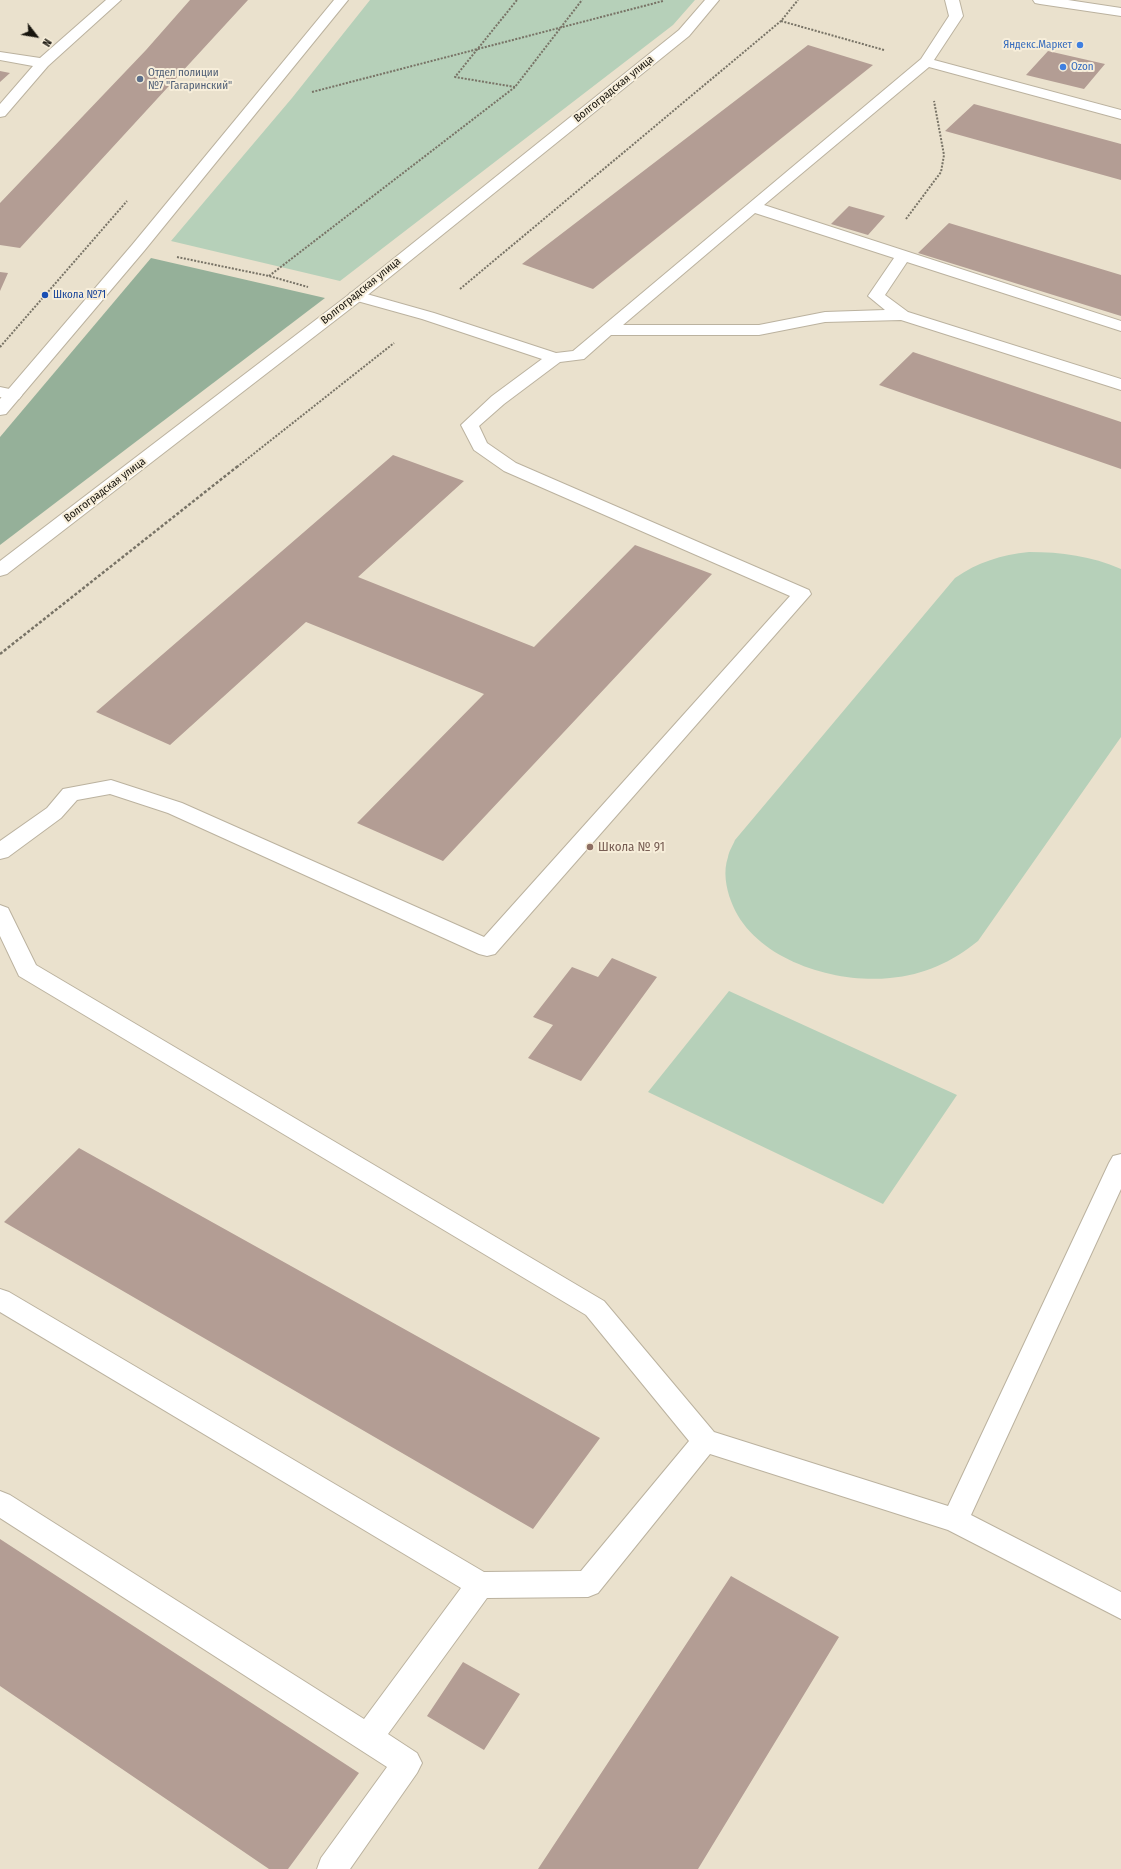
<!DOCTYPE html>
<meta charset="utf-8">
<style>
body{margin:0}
#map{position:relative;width:1121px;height:1869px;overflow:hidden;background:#eae1cd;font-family:"Fira Sans Condensed",sans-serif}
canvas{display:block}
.north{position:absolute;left:16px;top:16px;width:40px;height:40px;-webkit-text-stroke:3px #f7eeda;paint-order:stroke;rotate:121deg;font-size:11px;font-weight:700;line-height:16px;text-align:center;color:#18150e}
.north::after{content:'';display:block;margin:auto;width:14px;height:18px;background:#18150e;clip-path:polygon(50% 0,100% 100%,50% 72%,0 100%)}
</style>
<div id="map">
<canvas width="1121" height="1869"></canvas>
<div class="north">N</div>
</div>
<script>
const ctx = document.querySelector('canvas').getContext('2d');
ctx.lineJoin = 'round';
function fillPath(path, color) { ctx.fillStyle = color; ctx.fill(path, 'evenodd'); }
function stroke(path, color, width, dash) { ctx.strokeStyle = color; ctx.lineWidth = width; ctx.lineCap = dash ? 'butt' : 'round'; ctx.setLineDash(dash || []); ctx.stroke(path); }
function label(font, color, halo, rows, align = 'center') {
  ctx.font = font + ' "Fira Sans Condensed",sans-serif'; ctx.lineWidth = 4; ctx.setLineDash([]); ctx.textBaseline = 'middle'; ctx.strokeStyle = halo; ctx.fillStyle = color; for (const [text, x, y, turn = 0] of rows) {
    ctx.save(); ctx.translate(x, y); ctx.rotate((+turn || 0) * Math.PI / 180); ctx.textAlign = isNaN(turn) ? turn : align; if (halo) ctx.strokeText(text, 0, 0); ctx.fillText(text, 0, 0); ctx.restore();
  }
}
const green = new Path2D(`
 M370,0H695L673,25L340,281L171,241L292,98Z
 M1029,552C1062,552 1091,556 1121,569V737L978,941C952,962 924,975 890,978C834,984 752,959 731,901C726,888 723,871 728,857C729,851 733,845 735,840L955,578C978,562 1001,555 1029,552Z
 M729,991L957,1095L883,1204L648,1092Z`);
const forest = new Path2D(`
 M151,258L325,298L0,545V437Z`);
const building = new Path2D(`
 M190,0H248L20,248L0,245V203L146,50Z
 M808,45L873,65L593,289L522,264Z
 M1048,51L1105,64L1084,89L1026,75Z
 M0,71L10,73L0,82Z
 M974,104L1121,144V180L945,131Z
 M849,206L885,216L868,235L831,224Z
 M949,223L1121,275V316L918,253Z
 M0,272L8,273L0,291Z
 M913,352L1121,422V469L879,385Z
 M393,455L464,481L358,577L534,647L635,545L712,574L443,861L357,823L484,694L306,622L170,745L96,712Z
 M612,958L657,977L581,1081L528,1058L553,1025L533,1017L572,967L598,977Z
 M79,1148L600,1438L533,1529L4,1222Z
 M0,1539L359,1773L288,1869H269L0,1686Z
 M731,1576L839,1637L698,1869H538Z
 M463,1662L520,1694L484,1750L427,1716Z`);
const pathFar1 = new Path2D(`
 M781,21L884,50
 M515,87L455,77L517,0
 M312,92L663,1
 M906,219L941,172L944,155L934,101
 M177,257L269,276L308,287
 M269,276L515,87L582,0
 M460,289L781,21L798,0
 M0,347L127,201
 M237,467L394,343`);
const path = new Path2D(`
 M0,654L238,466`);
const minor = new Path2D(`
 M106,0H121L48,66L5,116L0,117V104L33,66L0,60V52L40,58Z
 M945,0H959L963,16L934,60L1121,110V119L929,67L764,205L1121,321V331L907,262L885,295L908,312L1121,379V390L901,320L825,322L759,335H611L584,359L560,362L504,404L479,426L487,443L516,463L809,590L811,594L495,954L487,956L479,954L168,813L110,794L77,800L61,818L8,857L0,859V841L47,808L63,789L111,780L182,803L484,937L790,596L504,471L474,450L461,425L492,396L542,359L422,319L350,299L348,296L350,293L356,291L434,313L556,353L573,351L921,59L949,16ZM755,213L894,258L868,296L885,310L825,312L759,325H623Z
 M1033,0H1068L1121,8V16L1040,4L1035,3Z
 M0,387L19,391L22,395L19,399L13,400L0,397Z
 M0,905L8,908L36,965L604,1301L714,1432L948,1506L1109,1163L1113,1156L1121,1154V1189L971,1515L1121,1592V1619L948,1530L710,1454L598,1593L588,1597L487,1598L388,1734L417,1753L422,1763L417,1773L350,1869H317L321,1858L387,1767L0,1518V1491L10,1495L364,1719L461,1588L0,1312V1289L9,1292L484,1572L581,1571L689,1441L586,1315L19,976L0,936Z`);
const major = new Path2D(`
 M334,0H348L144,251L6,414L0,415V399L132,245Z
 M705,0H719L689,36L359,302L7,574L0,576V561L347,296L679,30Z`);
const markers = [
 [1080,45,4,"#3f7fe0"],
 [1063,67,4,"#3f7fe0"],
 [140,79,4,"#5c6f8a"],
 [45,295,4,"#1a4fb4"],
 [590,847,4,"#8d6e63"]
];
const farShopnames = [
 ["Яндекс.Маркет",1072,45],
 ["Ozon",1071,67,"left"]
];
const farServicenames = [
 ["Отдел полиции",148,73],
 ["№7 \"Гагаринский\"",148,86]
];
const farStreetnames = [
 ["Волгоградская улица",614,89,-39],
 ["Волгоградская улица",361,291,-39],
 ["Волгоградская улица",105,490,-37]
];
const farTransitnames = [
 ["Школа №71",53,295]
];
const educationNames = [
 ["Школа № 91",598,847]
];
fillPath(green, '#b6d0b9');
fillPath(forest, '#95b099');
fillPath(building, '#b39d94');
stroke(minor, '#bbb29f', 2);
stroke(major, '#bbb29f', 2);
stroke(pathFar1, '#787366', 2, [2, 1.5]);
stroke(path, '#787366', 2.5, [3, 2]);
fillPath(minor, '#fff');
fillPath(major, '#fff');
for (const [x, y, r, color] of markers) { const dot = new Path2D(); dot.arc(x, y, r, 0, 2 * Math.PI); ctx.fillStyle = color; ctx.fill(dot); stroke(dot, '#f7eeda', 1.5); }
label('11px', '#366cbe', '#f7eeda', farShopnames, 'right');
label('11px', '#4e5e75', '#f7eeda', farServicenames, 'left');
label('11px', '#18150e', '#f7eeda', farStreetnames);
label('11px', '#164399', '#f7eeda', farTransitnames, 'left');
label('13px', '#785e54', '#f7eeda', educationNames, 'left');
</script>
